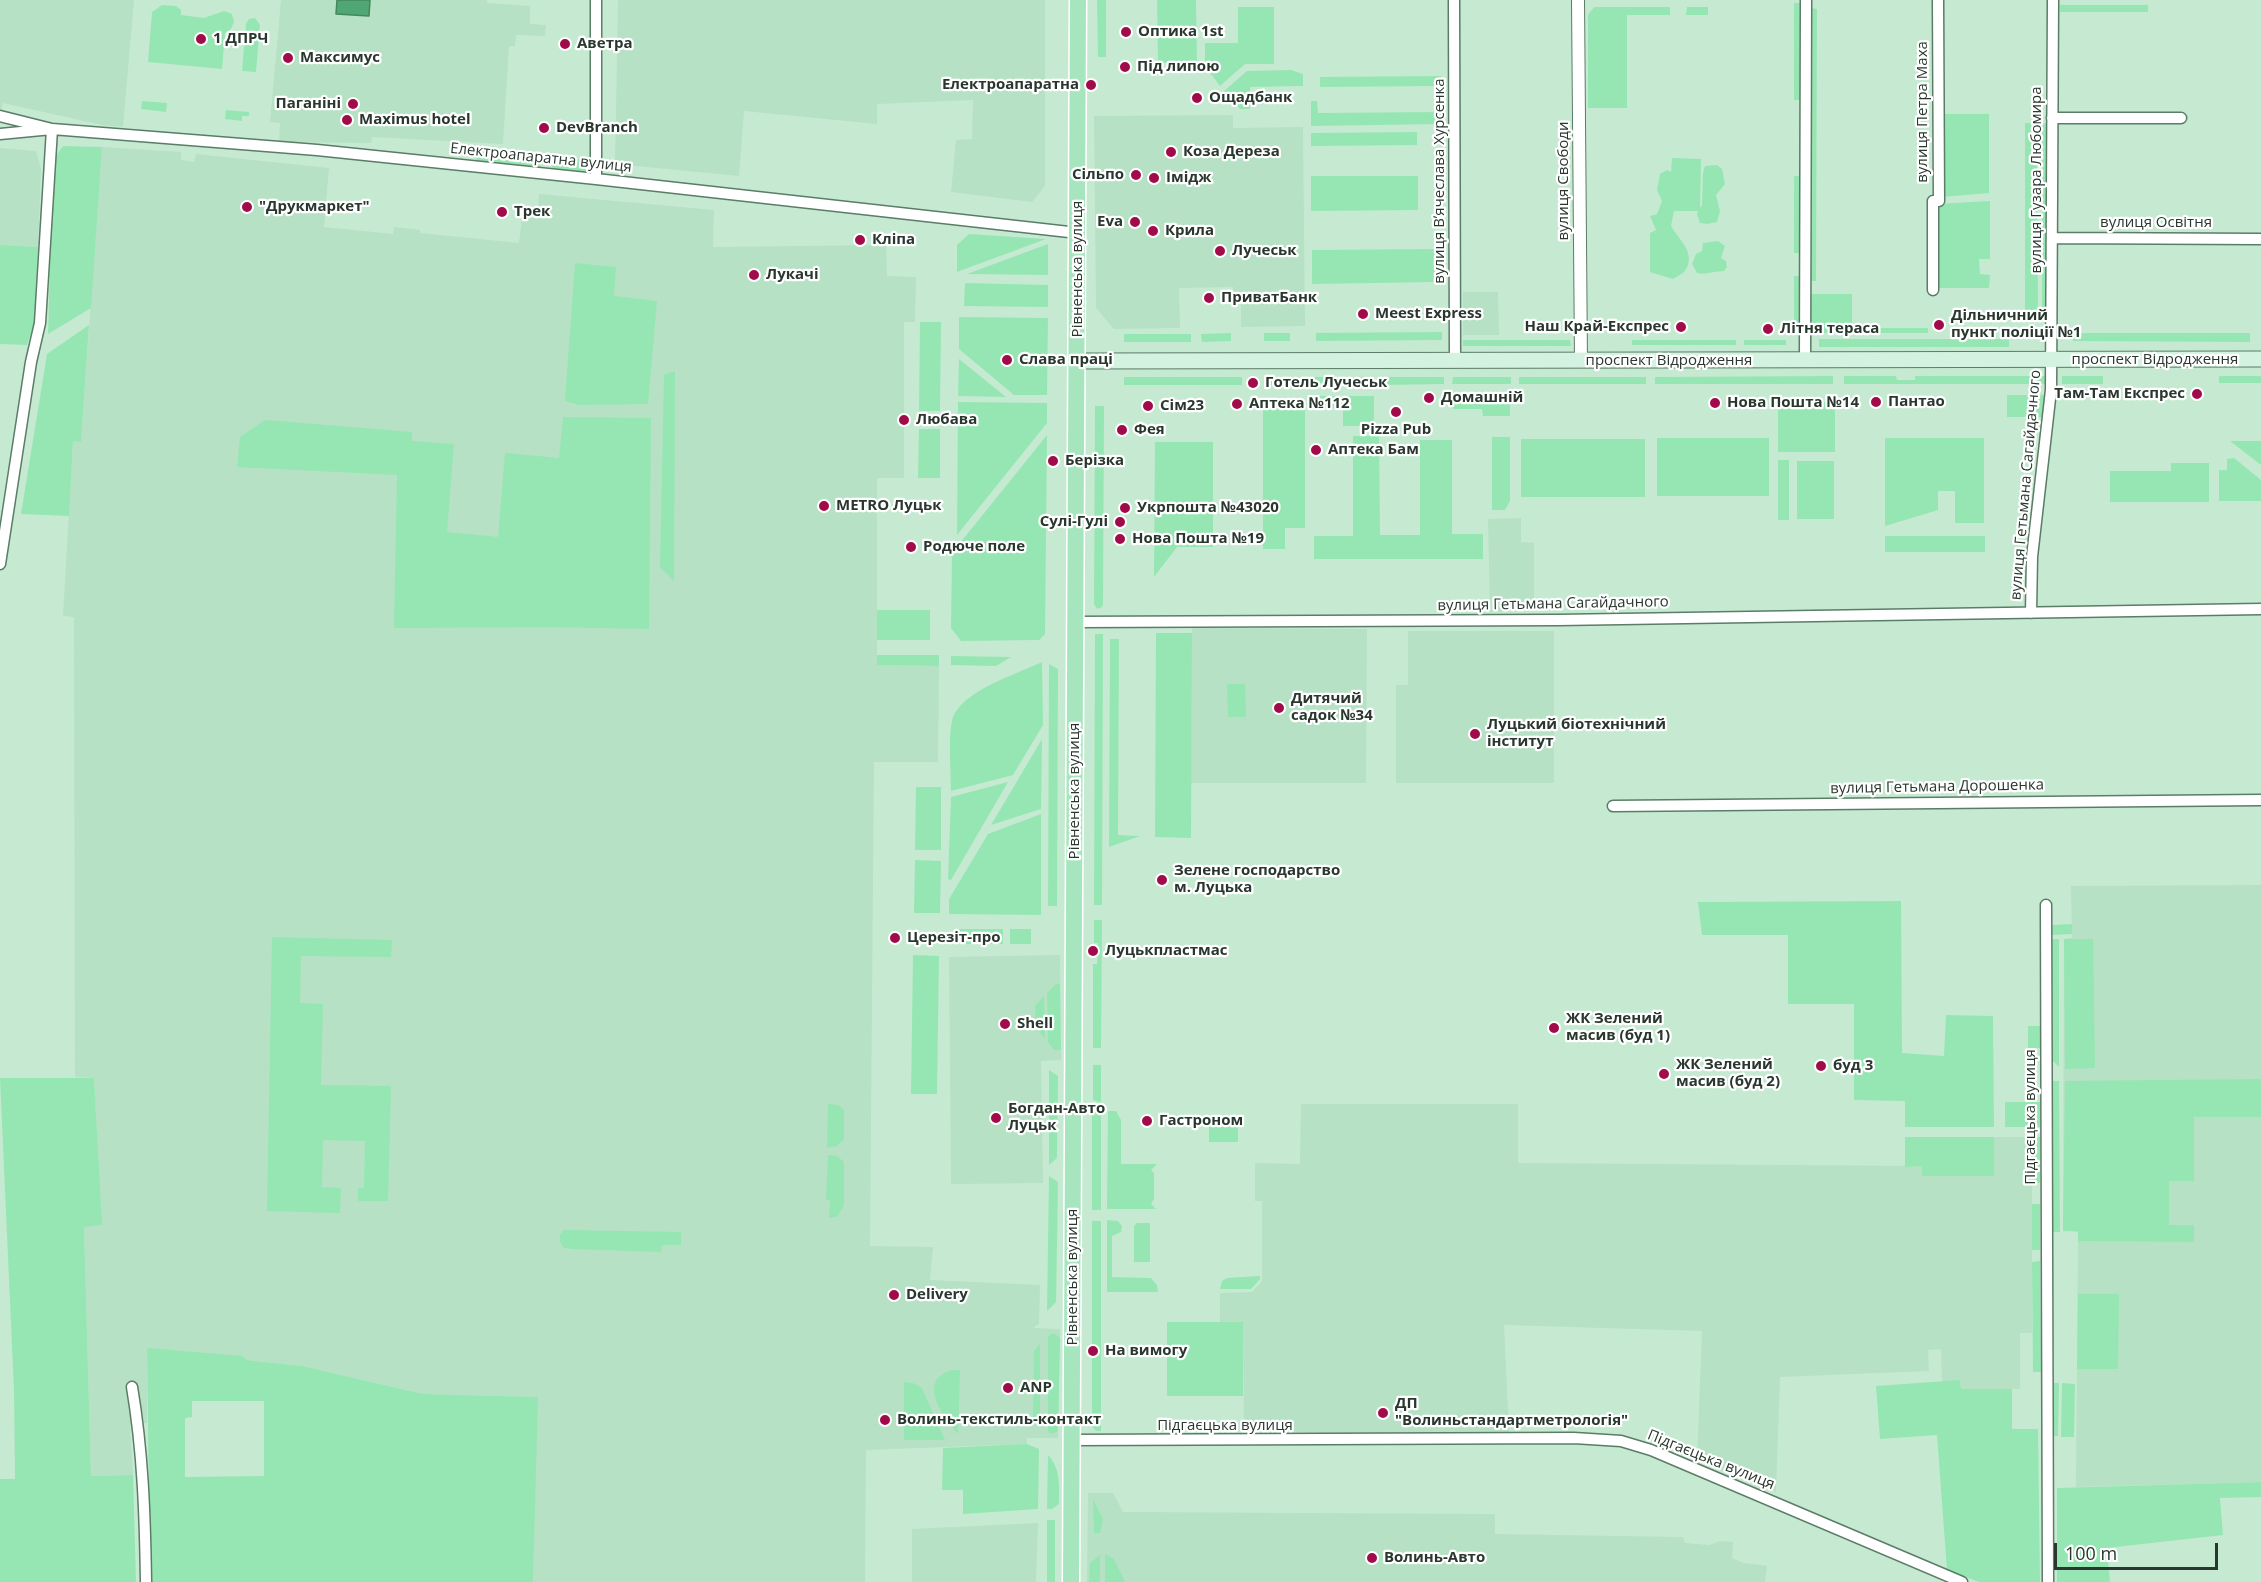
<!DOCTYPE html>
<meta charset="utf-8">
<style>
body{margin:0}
#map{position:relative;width:2261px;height:1582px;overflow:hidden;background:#c6ead1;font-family:"Open Sans",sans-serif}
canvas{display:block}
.scale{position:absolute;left:2054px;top:1543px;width:164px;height:27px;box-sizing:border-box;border:3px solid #29372e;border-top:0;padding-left:8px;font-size:18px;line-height:21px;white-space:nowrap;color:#29372e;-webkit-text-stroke:4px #fff;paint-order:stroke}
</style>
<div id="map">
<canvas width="2261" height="1582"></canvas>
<div class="scale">100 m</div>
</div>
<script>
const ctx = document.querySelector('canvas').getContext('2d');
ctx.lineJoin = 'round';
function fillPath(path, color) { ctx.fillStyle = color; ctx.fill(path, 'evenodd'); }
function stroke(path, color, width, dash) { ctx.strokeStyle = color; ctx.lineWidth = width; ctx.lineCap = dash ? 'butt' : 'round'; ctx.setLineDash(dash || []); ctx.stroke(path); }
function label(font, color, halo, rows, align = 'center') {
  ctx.font = font + ' "Open Sans",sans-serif'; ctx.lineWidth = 4.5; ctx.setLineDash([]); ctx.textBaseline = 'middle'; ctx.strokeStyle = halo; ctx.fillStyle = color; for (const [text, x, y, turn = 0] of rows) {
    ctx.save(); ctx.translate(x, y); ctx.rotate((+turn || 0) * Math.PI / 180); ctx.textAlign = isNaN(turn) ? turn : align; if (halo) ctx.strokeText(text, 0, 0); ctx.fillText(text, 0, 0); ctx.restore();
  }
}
const built = new Path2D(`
 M0,0H134L123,127L102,125L3,103L0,118Z
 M281,0H487V3L530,6V24L546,25L545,36L516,35L515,46H509L503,144L372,137L371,143L279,142L280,123L270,122Z
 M618,0H1045V186L1032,202L951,192L956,140L972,139L973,100L877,104V124L744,111L739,176L615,164Z
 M1233,115V128L1303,127L1305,326L1241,327V303H1234L1233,287L1179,288L1180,328L1114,329L1096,308L1094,116Z
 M102,147L181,152V160L194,162L196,154L329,168L324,227L393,234L394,227L420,230V233L519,243L523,209L538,210L539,194L714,210L713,247L886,245L887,276L916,277L915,322H904V478H877V665L939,666L938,762H874L870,1246L933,1247L930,1280L1040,1285L1039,1324L1033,1328L1060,1329L1058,1438H1027V1444L866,1450L865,1582H533L537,1397L423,1394L302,1366L147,1349V1423H130L133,1475L91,1476L84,1226L101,1225L94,1078L75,1077L74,617L63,616L73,441H81Z
 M0,148L36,151L41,169L38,247L0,245Z
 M1463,292H1498L1499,335H1463Z
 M1521,518V542L1534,543V611L1490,612L1488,519Z
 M1192,628L1367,629L1366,783H1191Z
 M1408,631H1554V783H1396V685H1408Z
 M2261,885V1482L2076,1487L2078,1232L2063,1231L2064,939L2072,938L2071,886Z
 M1060,955L1061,1060L1041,1061L1043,1183L951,1184L949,957Z
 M1301,1104H1518V1163L1922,1166L1923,1176H1993L1994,1137H2032V1333H2020V1389H1961L1960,1381L1942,1382L1941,1349L1928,1350L1929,1371L1780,1377L1776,1492L1697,1460L1702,1331L1504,1325L1509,1432L1338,1434L1244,1429L1243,1322H1220V1293L1252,1292L1262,1281V1201H1255V1163L1300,1164Z
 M1088,1493H1113L1123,1512L1495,1514V1534L1683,1537L1685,1543L1709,1545L1720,1541L1733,1542L1732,1558L1744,1563L1767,1566L1765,1582H1087Z
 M1038,1523L1036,1582H912V1529Z`);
const green = new Path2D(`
 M1097,0H1106V57H1098Z
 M1157,0H1196L1197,62L1158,63Z
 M1794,3H1801L1800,100H1794Z
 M162,5L176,6L181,10V15L204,18L224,11L232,14L234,22L231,29L225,33L222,69L148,62L152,12Z
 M2060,5H2148V12H2060Z
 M1238,7H1274V64H1245L1220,86L1205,66V43H1238Z
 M1594,7H1670V15H1627V108H1588V15Z
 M1687,7H1708V15H1686Z
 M1812,8L1817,9L1816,281H1811Z
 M255,18L260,25L256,72L242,71L246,24L249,19Z
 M1291,70L1303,74V86L1250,87V109H1240L1224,91L1247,71Z
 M1441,76V86L1320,87V77Z
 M142,101L167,103L166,112L141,109Z
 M1311,101H1317L1318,113L1441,112V124L1311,126Z
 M226,110L249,112V116H242V121L225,119Z
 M1942,114H1989V193L1942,197Z
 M2025,123H2037L2038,314H2025Z
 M2042,123H2046L2047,314H2042Z
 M1417,132V145L1311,146V133Z
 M63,146L102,147L91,308L48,334L53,160Z
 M477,149L541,156L540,168L476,161Z
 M553,157L589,160L588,172L552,169Z
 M1672,158L1701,159L1700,208L1702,205L1703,173L1705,166L1717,165L1722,169L1725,184L1716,195L1720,211L1717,222L1707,224L1700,223L1697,215L1698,211H1674L1671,226C1679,240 1697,253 1685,271C1683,274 1677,276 1673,279L1650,272V233L1656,230L1650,216L1657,214L1662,201L1657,190L1660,174L1667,170L1671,172Z
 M1418,176V210L1311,211V176Z
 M1794,176H1801V253H1794Z
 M1990,201V259H1979L1980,274L1990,275L1989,288H1936V204Z
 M969,234L1046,239L957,272V245Z
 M1718,241L1725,246L1721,258L1726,261L1727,267L1724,271C1714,271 1706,275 1697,273L1692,264L1696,254L1702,251L1703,243Z
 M1048,244V275L967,274Z
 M0,245L38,247L34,323L27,345L0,344Z
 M1435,249V282L1312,284V250Z
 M575,263L616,267L614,296L657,301L648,404L579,405L565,401Z
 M1794,276H1801V333H1794Z
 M965,283L1048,285V307L964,306Z
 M1811,294H1852V328H1928V333H1811Z
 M959,317L1048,318L1047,395H1014L959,349Z
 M920,322H941L940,411H919Z
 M89,325L81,442L73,441L69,516L21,514L47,354Z
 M1442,332V340L1316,341V333Z
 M1231,333V341L1202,342L1201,334Z
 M1264,333H1290V341H1264Z
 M2073,333H2250V342L2073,341Z
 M1124,334H1191V342H1124Z
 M1819,339H2009V347H1819Z
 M1463,340H1570L1571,346H1463Z
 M1632,340H1736V345H1632Z
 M1744,340H1786V345H1744Z
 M959,359L1006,397L958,396Z
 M675,371L674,581L660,567L664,375Z
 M1833,376V384H1655V377Z
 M1844,376H1896L1897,380H1915V376H2045V384H1844Z
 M2062,376H2103V384H2062Z
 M2219,376H2261V383H2219Z
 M1124,377H1242V385H1124Z
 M1267,377H1305V385H1267Z
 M1314,377H1374L1373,385H1314Z
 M1382,377H1444V384L1382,385Z
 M1453,377H1511V384H1452Z
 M1519,377H1646V384H1519Z
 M1510,395V416H1483L1482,409H1453V396Z
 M2007,395H2045L2043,417H2007Z
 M1314,396H1374V426H1343V408H1314Z
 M958,402L1047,403V423L957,535Z
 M1835,402V452H1778V403Z
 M1095,406H1104L1103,604L1102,607L1097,609L1094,604Z
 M1263,406H1305V528H1285V549H1263Z
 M563,417L651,418L649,629L549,627L394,628L397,475L237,467L240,437L265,420L412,432V441L454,444L447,532L498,537L505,453L559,458Z
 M919,429H940V478H918Z
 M1047,435L1045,634L1039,640L961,641L951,628L952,553Z
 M1353,436H1379L1380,535H1420V440H1452V534H1483V559H1314V536H1353Z
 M1492,437H1510V501L1505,510H1492Z
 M1657,438H1769V496H1657Z
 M1885,438H1984V523H1955V491H1938V510L1885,526Z
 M1521,439H1645V497H1521Z
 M2230,441H2261V465Z
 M1155,442H1213V547H1177L1154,577Z
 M2234,458L2261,480V501H2219V470H2227V459Z
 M1778,460H1789V520H1778Z
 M1797,461H1834V519H1797Z
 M2171,463H2209V502H2110V471H2171Z
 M1885,536H1985V552H1885Z
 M877,610H930V640H877Z
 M1156,633H1192L1191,838L1155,837Z
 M1095,634H1103L1102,905H1094Z
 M1110,639H1119L1118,835L1140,836L1109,847Z
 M877,655H939V666L877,665Z
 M951,656L1011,657L996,666L951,665Z
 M1042,662L1043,725L1013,775L951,791C951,771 948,740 952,721C958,692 1017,674 1042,662Z
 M1049,664L1058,669L1057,906H1048Z
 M1227,684H1245L1246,717H1228Z
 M1042,739L1041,809L991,825Z
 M1008,782L951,880L948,879L951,797Z
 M916,787H941V850H915Z
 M1041,814V915L949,914V899L988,834Z
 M915,860L941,861L940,913H914Z
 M1901,901L1902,1053L1944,1056L1946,1015L1993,1016L1994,1127H1905V1101L1854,1100V1004H1788V935H1702L1698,902Z
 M1094,920H1102L1101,1048H1093V964H1097L1098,943H1094Z
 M2072,924V934L2052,935V925Z
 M958,929H1003V944H958Z
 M1010,929H1031V944H1010Z
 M272,937L392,940L391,957L301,956L300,1003L323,1004L321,1085L391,1086L388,1201H358V1188H364L365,1141L323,1140L322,1187L341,1188L340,1213L267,1211Z
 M2052,939H2059V1067L2052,1060Z
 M2064,939H2093L2095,1068L2065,1069Z
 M913,955L939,956L937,1094H911Z
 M1056,984H1060L1061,1050H1054L1048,1042L1047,993Z
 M1044,996L1045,1039L1036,1027L1035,1006Z
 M2028,1026H2041V1048H2028Z
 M1093,1065H1101V1103L1093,1100Z
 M1049,1070L1058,1076L1057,1158L1049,1165Z
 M0,1078H94L102,1225L84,1227L91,1476L133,1475L136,1582H0V1479H15L14,1391Z
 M2261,1079V1117H2194V1181H2169V1225H2194V1242L2078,1241V1231H2063L2065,1081Z
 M2052,1081H2059L2060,1232H2052Z
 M2040,1102V1127H2005V1102Z
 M828,1104L838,1105L844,1110V1139L837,1146L827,1148Z
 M1092,1111H1101V1210H1092Z
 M1108,1111H1116L1121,1120V1164H1157L1151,1170L1154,1173V1199L1151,1204L1156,1209H1107Z
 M1209,1118H1238V1142H1209Z
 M1905,1137H1994V1176H1922V1166L1905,1167Z
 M2032,1137H2040V1183H2032Z
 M828,1155L837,1156L844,1162V1205L837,1217L829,1218L830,1200H826Z
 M1049,1176L1058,1182L1056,1302L1047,1311Z
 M2032,1204H2040V1250H2032Z
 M1107,1220L1118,1221L1122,1226L1121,1232L1112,1236V1277L1151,1278L1157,1285L1158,1292H1107Z
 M1092,1221H1101V1431H1096L1092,1427Z
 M1137,1223H1150V1262H1134V1226Z
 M564,1230L681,1232V1245H662L661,1252L572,1249L564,1248L560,1242V1235Z
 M2040,1261L2041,1372H2033L2032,1262Z
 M1260,1276V1279L1251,1289H1220L1222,1281L1227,1278Z
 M2078,1294H2119L2118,1369H2077Z
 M1167,1322H1243V1396H1167Z
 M1051,1334H1055L1060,1338L1058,1431L1051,1434L1048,1432V1337Z
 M1040,1344V1425L1033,1417L1034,1351Z
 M147,1348L242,1356L247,1360L302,1366L423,1394L538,1397L533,1582H150ZM192,1401H264V1476L185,1477V1418L192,1417Z
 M952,1370H960L958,1434C943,1416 916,1381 952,1370Z
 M1960,1380L1961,1389H2012V1429H2038L2040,1582H1979L1947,1570L1937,1435L1880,1439L1876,1386Z
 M904,1382L913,1383L922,1388L945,1440H904Z
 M2054,1383H2059L2058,1436H2053Z
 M2062,1383L2075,1384L2074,1437H2061Z
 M1027,1444L1039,1449L1038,1509L963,1514V1490H942L943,1448Z
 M1048,1455C1061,1469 1059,1485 1059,1504L1052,1509H1047Z
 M2261,1482V1497L2220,1498L2223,1535L2107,1548L2110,1582H2057V1488Z
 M1093,1499L1103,1519L1100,1533H1094Z
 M1047,1520H1055V1582H1047Z
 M1105,1554L1114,1559L1125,1582H1105Z
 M1100,1555V1582H1089L1090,1563Z`);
const water = new Path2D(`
 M337,0H370L369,16L336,14Z`);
const minor = new Path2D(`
 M1454,0L1455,361
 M0,116L52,129L40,323L31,362L0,564
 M2052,118H2181
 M0,134L52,129L317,150L596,179L1078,233
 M596,179V0
 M2052,238L2261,239
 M1933,290V201H1939L1938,0
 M1805,361L1806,0
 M2031,613L2032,557L2051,390L2053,0
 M1076,622L1558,620L2261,609
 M1613,806L2261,800
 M2046,905L2048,1582
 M132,1387C143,1452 145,1516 146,1582
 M1072,1440L1574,1438L1621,1441L1651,1450L1962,1582`);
const tertiary = new Path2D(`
 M1578,0L1581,361`);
const secondary = new Path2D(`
 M1078,361L2261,359`);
const primary = new Path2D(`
 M1071,1582L1078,0`);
const markers = [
 [1126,32,6,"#a20b4a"],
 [201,39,6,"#a20b4a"],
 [565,44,6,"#a20b4a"],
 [288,58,6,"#a20b4a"],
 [1125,67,6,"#a20b4a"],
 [1091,85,6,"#a20b4a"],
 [1197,98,6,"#a20b4a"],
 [353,104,6,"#a20b4a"],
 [347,120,6,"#a20b4a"],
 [544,128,6,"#a20b4a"],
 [1171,152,6,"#a20b4a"],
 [1136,175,6,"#a20b4a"],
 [1154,178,6,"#a20b4a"],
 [247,207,6,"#a20b4a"],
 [502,212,6,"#a20b4a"],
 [1135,222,6,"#a20b4a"],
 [1153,231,6,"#a20b4a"],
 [860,240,6,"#a20b4a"],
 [1220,251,6,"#a20b4a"],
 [754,275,6,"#a20b4a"],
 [1209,298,6,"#a20b4a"],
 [1363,314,6,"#a20b4a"],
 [1939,325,6,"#a20b4a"],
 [1681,327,6,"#a20b4a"],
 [1768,329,6,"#a20b4a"],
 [1007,360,6,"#a20b4a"],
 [1253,383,6,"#a20b4a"],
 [2197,394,6,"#a20b4a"],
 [1429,398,6,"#a20b4a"],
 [1876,402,6,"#a20b4a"],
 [1715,403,6,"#a20b4a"],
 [1237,404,6,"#a20b4a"],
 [1148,406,6,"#a20b4a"],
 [1396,412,6,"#a20b4a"],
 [904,420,6,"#a20b4a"],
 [1122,430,6,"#a20b4a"],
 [1316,450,6,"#a20b4a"],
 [1053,461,6,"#a20b4a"],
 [824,506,6,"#a20b4a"],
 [1125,508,6,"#a20b4a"],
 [1120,522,6,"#a20b4a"],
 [1120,539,6,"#a20b4a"],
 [911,547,6,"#a20b4a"],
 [1279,708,6,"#a20b4a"],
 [1475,734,6,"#a20b4a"],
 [1162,880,6,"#a20b4a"],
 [895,938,6,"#a20b4a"],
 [1093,951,6,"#a20b4a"],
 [1005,1024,6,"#a20b4a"],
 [1554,1028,6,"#a20b4a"],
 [1821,1066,6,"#a20b4a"],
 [1664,1074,6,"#a20b4a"],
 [996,1118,6,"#a20b4a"],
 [1147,1121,6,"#a20b4a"],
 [894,1295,6,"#a20b4a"],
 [1093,1351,6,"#a20b4a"],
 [1008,1388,6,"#a20b4a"],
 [1383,1413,6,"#a20b4a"],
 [885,1420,6,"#a20b4a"],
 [1372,1558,6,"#a20b4a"]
];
const poiNames = [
 ["Оптика 1st",1138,32],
 ["1 ДПРЧ",213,39],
 ["Аветра",577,44],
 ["Максимус",300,58],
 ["Під липою",1137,67],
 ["Електроапаратна",1079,85,"right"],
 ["Ощадбанк",1209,98],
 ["Паганіні",341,104,"right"],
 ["Maximus hotel",359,120],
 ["DevBranch",556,128],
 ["Коза Дереза",1183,152],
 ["Сільпо",1124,175,"right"],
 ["Імідж",1166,178],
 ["\"Друкмаркет\"",259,207],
 ["Трек",514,212],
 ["Eva",1123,222,"right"],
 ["Крила",1165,231],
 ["Кліпа",872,240],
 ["Лучеськ",1232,251],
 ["Лукачі",766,275],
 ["ПриватБанк",1221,298],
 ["Meest Express",1375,314],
 ["Дільничний",1951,316],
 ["пункт поліції №1",1951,333],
 ["Наш Край-Експрес",1669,327,"right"],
 ["Літня тераса",1780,329],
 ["Слава праці",1019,360],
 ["Готель Лучеськ",1265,383],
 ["Там-Там Експрес",2185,394,"right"],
 ["Домашній",1441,398],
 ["Пантао",1888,402],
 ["Нова Пошта №14",1727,403],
 ["Аптека №112",1249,404],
 ["Сім23",1160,406],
 ["Любава",916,420],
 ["Фея",1134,430],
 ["Pizza Pub",1396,430,"center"],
 ["Аптека Бам",1328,450],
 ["Берізка",1065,461],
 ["METRO Луцьк",836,506],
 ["Укрпошта №43020",1137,508],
 ["Сулі-Гулі",1108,522,"right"],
 ["Нова Пошта №19",1132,539],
 ["Родюче поле",923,547],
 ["Дитячий",1291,699],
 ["садок №34",1291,716],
 ["Луцький біотехнічний",1487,725],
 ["інститут",1487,742],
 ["Зелене господарство",1174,871],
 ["м. Луцька",1174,888],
 ["Церезіт-про",907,938],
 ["Луцькпластмас",1105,951],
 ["ЖК Зелений",1566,1019],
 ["масив (буд 1)",1566,1036],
 ["Shell",1017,1024],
 ["ЖК Зелений",1676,1065],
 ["масив (буд 2)",1676,1082],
 ["буд 3",1833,1066],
 ["Богдан-Авто",1008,1109],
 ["Луцьк",1008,1126],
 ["Гастроном",1159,1121],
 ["Delivery",906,1295],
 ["На вимогу",1105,1351],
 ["ANP",1020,1388],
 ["ДП",1395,1404],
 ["\"Волиньстандартметрологія\"",1395,1421],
 ["Волинь-текстиль-контакт",897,1420],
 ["Волинь-Авто",1384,1558]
];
const streetNames = [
 ["вулиця Петра Маха",1923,112,-90],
 ["Електроапаратна вулиця",541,158,6],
 ["вулиця Гузара Любомира",2037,180,-90],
 ["вулиця Вʼячеслава Хурсенка",1440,181,-90],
 ["вулиця Свободи",1564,181,-90],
 ["вулиця Освітня",2156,223],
 ["Рівненська вулиця",1078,269,-90],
 ["проспект Відродження",2155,360],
 ["проспект Відродження",1669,361],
 ["вулиця Гетьмана Сагайдачного",2026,485,-85],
 ["вулиця Гетьмана Сагайдачного",1553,604,-1],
 ["вулиця Гетьмана Дорошенка",1937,787,-1],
 ["Рівненська вулиця",1075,791,-90],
 ["Підгаєцька вулиця",2031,1117,-90],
 ["Рівненська вулиця",1073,1277,-90],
 ["Підгаєцька вулиця",1225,1426],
 ["Підгаєцька вулиця",1711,1460,22]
];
fillPath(built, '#b6e1c4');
fillPath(green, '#96e6b3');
fillPath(water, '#4fa873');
stroke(water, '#44865e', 1.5);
stroke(minor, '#5b7c66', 13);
stroke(tertiary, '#5b7c66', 14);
stroke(secondary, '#5b7c66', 17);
stroke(primary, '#fff', 19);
stroke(minor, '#fff', 10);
stroke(tertiary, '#fff', 12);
stroke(secondary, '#d3f2df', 15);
stroke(primary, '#a7e5bf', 16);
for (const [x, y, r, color] of markers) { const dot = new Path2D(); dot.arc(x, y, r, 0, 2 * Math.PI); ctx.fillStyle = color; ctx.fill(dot); stroke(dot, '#fff', 2); }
label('bold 15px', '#29372e', '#fff', poiNames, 'left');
label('15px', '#29372e', '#fff', streetNames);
</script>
